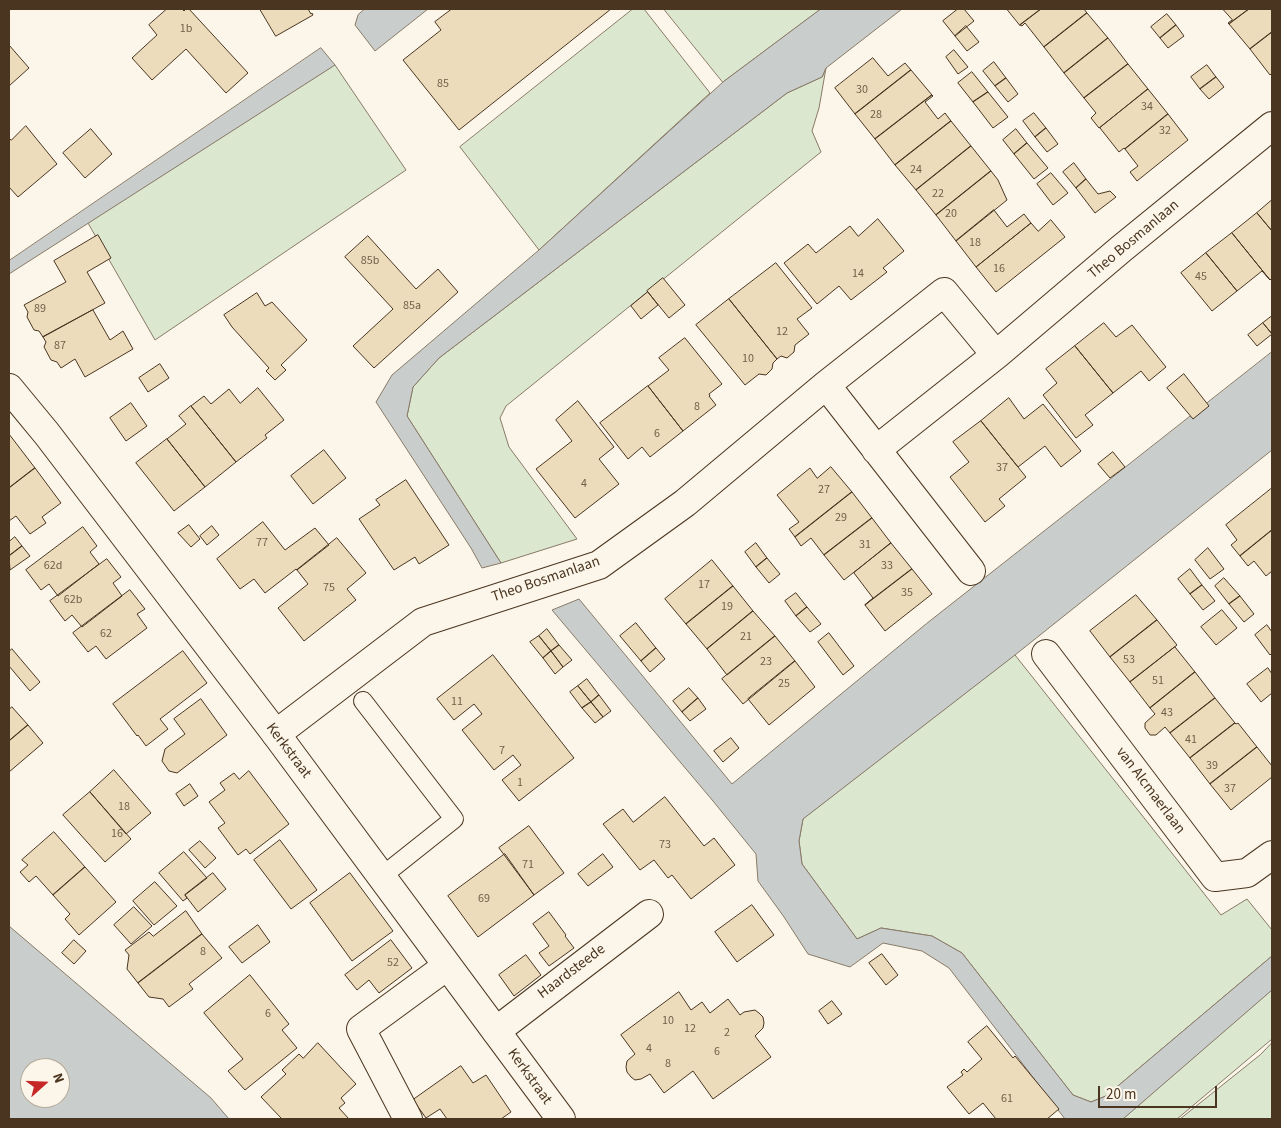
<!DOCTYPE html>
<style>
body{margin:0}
#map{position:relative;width:1281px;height:1128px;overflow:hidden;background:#fbf6e9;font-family:"Source Sans 3",sans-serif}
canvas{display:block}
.frame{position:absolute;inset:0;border:10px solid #4a3520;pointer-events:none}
.north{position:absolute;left:20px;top:1058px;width:50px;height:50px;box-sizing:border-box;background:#fbf6e9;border:1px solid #b4a999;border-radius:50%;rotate:70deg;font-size:14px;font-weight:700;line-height:20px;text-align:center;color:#4a3520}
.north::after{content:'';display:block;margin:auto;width:18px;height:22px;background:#c62828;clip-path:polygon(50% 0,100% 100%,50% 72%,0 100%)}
.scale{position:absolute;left:1098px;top:1086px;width:119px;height:22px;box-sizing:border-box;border:2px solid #4a3520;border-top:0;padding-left:6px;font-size:15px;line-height:18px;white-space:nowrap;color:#4a3520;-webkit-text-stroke:4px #fbf6e9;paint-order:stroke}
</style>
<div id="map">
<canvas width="1281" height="1128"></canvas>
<div class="frame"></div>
<div class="north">N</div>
<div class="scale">20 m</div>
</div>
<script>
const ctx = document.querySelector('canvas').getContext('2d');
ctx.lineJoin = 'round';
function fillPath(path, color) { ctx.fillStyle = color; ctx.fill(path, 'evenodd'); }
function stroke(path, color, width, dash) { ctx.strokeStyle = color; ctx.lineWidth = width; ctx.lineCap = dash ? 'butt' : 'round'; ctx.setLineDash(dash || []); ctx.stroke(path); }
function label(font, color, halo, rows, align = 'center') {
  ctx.font = font + ' "Source Sans 3",sans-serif'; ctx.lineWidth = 4; ctx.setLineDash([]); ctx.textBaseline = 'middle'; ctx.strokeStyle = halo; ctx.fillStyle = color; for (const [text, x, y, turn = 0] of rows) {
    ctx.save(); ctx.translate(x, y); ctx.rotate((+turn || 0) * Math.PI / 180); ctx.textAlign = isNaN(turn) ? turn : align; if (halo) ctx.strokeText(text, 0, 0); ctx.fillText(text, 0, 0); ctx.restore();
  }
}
const green = new Path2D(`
 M633,9H644L710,93L539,250L460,147Z
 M664,9H821L723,82Z
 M335,65L406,170L155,340L88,223Z
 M826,68L819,108L812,131L821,152L506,406L500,418L509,447L577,539L501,563L407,416L413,387L439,358L787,93L822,77Z
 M1015,655L1221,915L1247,899L1272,930V956L1106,1096L1091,1102L1073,1095L962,953L932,936L881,928L857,939L802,864L799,841L803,819Z
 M1272,990V1039L1177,1119H1123Z
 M1272,1043V1119H1180L1260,1055Z`);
const water = new Path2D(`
 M365,9H428L375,51L355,25L358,15Z
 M821,9H902L826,68L822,77L787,93L439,358L413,387L407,416L501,563L482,568L471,548L376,402L392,375L539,250L723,82Z
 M321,48L335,65L9,274V261Z
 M1272,352V450L1015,655L803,819L799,841L802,864L857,939L881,928L932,936L962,953L1073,1095L1091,1102L1106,1096L1272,956V990L1123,1119H1065L949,968L922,951L883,943L850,967L808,954L784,917L758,881L756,854L713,801L552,610L579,599L732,784L926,624Z
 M9,926L211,1098L229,1119H9ZM30,1068H60V1098H30Z`);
const building = new Path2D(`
 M167,9H182L184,11L186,9H189L248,73L226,93L186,49L152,80L132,58L157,35L149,25Z
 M260,9H308L311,14L312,13L313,15L276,36Z
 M452,9H611L459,130L403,60L441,30L435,22Z
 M958,9H964L974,21L955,36L943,21Z
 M1007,9H1041L1020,25Z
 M1041,9H1084L1087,13L1044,47L1025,23L1022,26L1020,25Z
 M1223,9H1249L1229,24L1228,23L1232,20Z
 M1249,9H1272V32L1250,49L1229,24Z
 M1087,13L1108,38L1064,73L1044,47Z
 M1167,14L1176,25L1160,38L1151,27Z
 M1176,25L1184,36L1168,48L1160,38Z
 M966,26L979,42L967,51L955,36Z
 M1272,32V73L1270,75L1250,49Z
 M1108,38L1128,64L1084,98L1064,73Z
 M9,45L29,68L9,86Z
 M954,50L968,67L958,74L946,57Z
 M873,58L888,76L905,63L911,70L855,114L835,88Z
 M994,62L1006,78L995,86L983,71Z
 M1128,64L1148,89L1099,128L1091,118L1096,113L1084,98Z
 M1207,65L1216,77L1200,89L1191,77Z
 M911,70L932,95L875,139L855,114Z
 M972,72L988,92L973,102L958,83Z
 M1216,77L1224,87L1209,99L1200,89Z
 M1006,78L1018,94L1008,102L995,86Z
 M1148,89L1168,114L1125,149L1124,148L1119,152L1100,128Z
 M988,92L1008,117L993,128L973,102Z
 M932,95L933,96L925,102L938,119L945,113L951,121L895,165L875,139Z
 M1034,113L1046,128L1035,137L1023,121Z
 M1168,114L1188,140L1137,181L1130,172L1138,166L1125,149Z
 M951,121L971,146L916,190L895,165Z
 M26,126L57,164L18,197L9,187V138L11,140Z
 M1046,128L1058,144L1047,152L1035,137Z
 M91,129L112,154L85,178L63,153Z
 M1016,129L1027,143L1014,154L1003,140Z
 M1027,143L1048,168L1034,179L1014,154Z
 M971,146L991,171L936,215L916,190Z
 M1074,163L1086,179L1076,188L1063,172Z
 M991,171L998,180L1007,200L956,241L936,215Z
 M1051,173L1068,193L1053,205L1037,184Z
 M1086,179L1098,194L1110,191L1116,197L1095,213L1076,188Z
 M1272,200V231L1257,213Z
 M994,210L1007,227L1024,214L1031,223L976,267L956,241Z
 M1257,213L1272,231V278L1270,280L1232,233Z
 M878,219L904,251L883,268L887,272L851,300L839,286L817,304L784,263L808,244L816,253L850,226L858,236Z
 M1051,220L1065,237L996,292L976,267L1031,223L1038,231Z
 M1232,233L1270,280L1262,271L1237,291L1206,253Z
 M98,235L111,258L87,272L105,303L43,337L39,331L34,330L27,317L28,312L24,305L66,282L54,261Z
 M368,236L416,289L438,269L458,292L374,368L353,346L393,309L345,257Z
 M1206,253L1237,291L1212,311L1181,273Z
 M776,263L812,308L797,319L809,334L795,345L794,352L787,358L781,356L777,359L729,299Z
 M663,278L685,305L669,318L647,291Z
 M648,292L658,305L641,319L631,306Z
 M257,293L265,306L272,302L307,340L281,365L286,370L275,380L266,371L269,368L232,327L224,315Z
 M729,299L777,359L773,363L772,369L766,375L759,374L745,385L696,325Z
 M93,310L110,340L123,331L133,349L85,377L75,359L61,368L57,362L51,360L44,347L46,342L43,337Z
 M1272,316V334L1263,323Z
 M1104,323L1116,337L1132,325L1166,367L1149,381L1141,371L1113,393L1075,346Z
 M1263,323L1272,334L1257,346L1248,335Z
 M685,338L722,384L709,394L710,396H709L716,405L683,431L648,386L669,370L659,358Z
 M1075,346L1113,393L1085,415L1093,425L1076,438L1043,395L1057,383L1046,369Z
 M160,364L169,378L148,392L139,378Z
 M1184,374L1209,406L1193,419L1167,388Z
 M648,386L683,431L650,457L642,447L628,459L600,423Z
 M258,388L284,420L265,435L267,438L236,462L191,406L204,396L211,404L229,389L240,403Z
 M1009,398L1024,419L1043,404L1081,451L1061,467L1045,446L1018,467L981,421Z
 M578,401L614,447L599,459L619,484L575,518L536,469L572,441L556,420Z
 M131,403L147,426L126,441L110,418Z
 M191,406L236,462L205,487L167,439L186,424L179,416Z
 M981,421L1026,477L999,499L1005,506L985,522L950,477L969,462L953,442Z
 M9,434L35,468L9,488Z
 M167,439L205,487L174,511L136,463Z
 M324,450L346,478L313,504L291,476Z
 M1113,452L1125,467L1110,478L1098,464Z
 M831,467L852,492L795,537L789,529L799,522L777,495L810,468L817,478Z
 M35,468L61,503L42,517L46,523L30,534L16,516L9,521V488Z
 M406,480L449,545L419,564L415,557L394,570L359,519L380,505L376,500Z
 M1271,489L1272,490V530L1240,556L1231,545L1237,540L1226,525Z
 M852,492L872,518L824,555L811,538L801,546L795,537Z
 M872,518L891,543L844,580L824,555Z
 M263,522L285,550L315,528L329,545L297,570L296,569L265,593L254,579L240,589L217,559Z
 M189,525L200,539L191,547L178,533Z
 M212,526L219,535L207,545L200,536Z
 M83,527L97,546L90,552L99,564L58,596L49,584L41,590L26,570Z
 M1272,530V571L1266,576L1254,561L1248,566L1240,556Z
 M15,537L22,546L9,556V542Z
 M337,538L366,573L347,589L356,600L304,641L278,608L308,584L297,570Z
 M756,543L767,558L756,567L745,552Z
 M891,543L912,569L865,605L873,598L854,573Z
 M22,546L30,556L10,570L9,556Z
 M1208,548L1224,569L1210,579L1195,560Z
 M767,558L780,574L769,583L756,567Z
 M107,559L121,577L113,583L122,596L82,627L72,615L65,621L50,601Z
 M712,560L733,586L686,624L665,599Z
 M912,569L932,594L885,631L865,605Z
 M1190,569L1202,585L1190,594L1178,579Z
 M1224,578L1240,596L1229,604L1215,586Z
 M1202,585L1215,601L1203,610L1190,594Z
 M733,586L753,611L707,649L686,624Z
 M130,590L145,609L137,614L147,628L106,659L96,646L88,652L73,633Z
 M796,593L807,607L796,616L785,601Z
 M1136,595L1157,620L1110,657L1090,631Z
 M1240,596L1254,614L1244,622L1229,604Z
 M807,607L821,624L810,632L796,616Z
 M1222,610L1237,628L1216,645L1201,627Z
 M753,611L775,636L727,675L707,649Z
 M1157,620L1177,645L1130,682L1110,657Z
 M636,623L656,648L641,661L620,636Z
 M1267,625L1272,632V653L1270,655L1255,635Z
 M547,629L559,645L551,651L539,636Z
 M829,633L854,666L843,675L818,642Z
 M539,636L551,651L543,658L530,642Z
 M775,636L795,661L743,704L722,679Z
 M559,645L572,660L563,667L551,651Z
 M1175,647L1195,672L1150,708L1130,682Z
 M656,648L665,659L650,672L641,661Z
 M12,649L40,682L30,691L9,666V652Z
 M183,651L207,683L160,719L168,729L146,746L138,735L137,736L113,704Z
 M551,651L563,667L555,674L543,658Z
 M493,655L574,758L519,801L502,780L521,765L513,755L494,770L462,730L482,714L474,704L454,720L437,699Z
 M795,661L815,687L769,725L748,699Z
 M1268,668L1272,674V693L1261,702L1247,684Z
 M1195,672L1215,698L1170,733L1165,727L1156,735H1150L1145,728V723L1155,714L1150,708Z
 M587,679L599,695L591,702L578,686Z
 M578,686L591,702L582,708L570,692Z
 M689,688L698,698L682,712L673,701Z
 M599,695L611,711L603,717L591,702Z
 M698,698L706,709L690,721L682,712Z
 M1215,698L1235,723L1190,758L1170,733Z
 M201,699L227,735L177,773L169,771L162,761L165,749L185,734L174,719Z
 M591,702L603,717L595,723L582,708Z
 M12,707L28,725L9,741V710Z
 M1235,723L1236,724L1238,723L1257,747L1210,784L1190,758Z
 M28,725L43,743L9,772V741Z
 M731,738L739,748L723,762L714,751Z
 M1257,747L1272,766V777L1231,810L1210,784Z
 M114,770L151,813L126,834L90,792Z
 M249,771L289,824L250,854L246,849L238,855L218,828L225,823L209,802L225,790L220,783L234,773L239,779Z
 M190,784L198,796L184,806L176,794Z
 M90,792L131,839L105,862L63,815Z
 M665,797L704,846L714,838L735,865L691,899L672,875L668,878L654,860L640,870L603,824L623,809L633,822Z
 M529,826L564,873L534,895L499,848Z
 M54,832L85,867L53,895L36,876L29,882L20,872L28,865L22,860Z
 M280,840L317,890L291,909L254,860Z
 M200,841L216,858L205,868L189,850Z
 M184,852L207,878L185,895L187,898L183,901L159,873Z
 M505,854L534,895L478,937L448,896Z
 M603,854L613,867L588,886L578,874Z
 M85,867L116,902L79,935L65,919L70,914L53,895Z
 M213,873L226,889L198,912L185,895Z
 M350,873L393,931L352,961L310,903Z
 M155,882L177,906L154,925L133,901Z
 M752,905L774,935L737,962L715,932Z
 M134,907L152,926L131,944L114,925Z
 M186,911L202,934L138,983L127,969L129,955L125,950L149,932L153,936Z
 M549,912L566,935L565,936L574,948L549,966L539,953L549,946L533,924Z
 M258,925L270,942L242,963L229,947Z
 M202,934L222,958L189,984L193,989L169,1007L163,999L149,997L138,983Z
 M74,940L86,951L74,964L62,953Z
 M391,940L412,968L379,993L369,980L357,990L345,975Z
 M882,954L898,975L886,985L869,963Z
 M526,955L541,975L514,996L499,975Z
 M250,975L289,1024L282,1030L297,1048L245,1090L228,1071L243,1059L204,1013Z
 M679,992L691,1010L702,1002L710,1013L728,999L740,1015L744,1012L755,1010L759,1013L763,1017L764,1023L763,1028L755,1036L771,1057L713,1099L693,1071L664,1093L650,1074L641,1079L635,1080L631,1077L627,1072L626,1067L627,1061L635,1054L621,1035Z
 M832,1001L842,1014L828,1024L819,1011Z
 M987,1026L1013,1058L1015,1056L1059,1109L1047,1119H996L983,1103L969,1114L947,1087L963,1075L961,1072L964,1069L967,1072L982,1059L968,1042Z
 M318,1043L356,1084L341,1098L345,1103L339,1108L349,1119H282L261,1097L286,1074L282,1070L299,1054L303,1058Z
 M461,1066L473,1083L486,1075L511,1112L501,1119H447L440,1109L426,1118L413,1100Z`);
const service = new Path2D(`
 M363,701L454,819L381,877`);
const minor = new Path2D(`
 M826,385L971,571
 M876,450L996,355
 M1046,654L1215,877L1247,873L1272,855
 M276,734L423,622L599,565L685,503L826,385L944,292L996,355L1121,249L1272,126
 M496,1031L649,914
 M408,1119L361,1029L447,966`);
const tertiary = new Path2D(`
 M9,388L47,434L276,734L561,1119`);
const numberNames = [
 ["1b",186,29],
 ["85",443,84],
 ["30",862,90],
 ["34",1147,107],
 ["28",876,115],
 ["32",1165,131],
 ["24",916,170],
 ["22",938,194],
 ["20",951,214],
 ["18",975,243],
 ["85b",370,261],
 ["16",999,269],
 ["14",858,274],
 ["45",1201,277],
 ["85a",412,306],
 ["89",40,309],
 ["12",782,332],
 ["87",60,346],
 ["10",748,359],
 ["8",697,407],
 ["6",657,434],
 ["37",1002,468],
 ["4",584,484],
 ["27",824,490],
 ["29",841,518],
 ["77",262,543],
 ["31",865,545],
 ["62d",53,566],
 ["33",887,566],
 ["17",704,585],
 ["75",329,588],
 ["35",907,593],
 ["62b",73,600],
 ["19",727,607],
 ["62",106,634],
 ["21",746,637],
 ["53",1129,660],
 ["23",766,662],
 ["51",1158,681],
 ["25",784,684],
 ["11",457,702],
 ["43",1167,713],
 ["41",1191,740],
 ["7",502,751],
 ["39",1212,766],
 ["1",520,783],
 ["37",1230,789],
 ["18",124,807],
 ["16",117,834],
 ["73",665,845],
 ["71",528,865],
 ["69",484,899],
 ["8",203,952],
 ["52",393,963],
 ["6",268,1014],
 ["10",668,1021],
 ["12",690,1029],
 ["2",727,1033],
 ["4",649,1049],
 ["6",717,1052],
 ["8",668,1064],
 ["61",1007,1099]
];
const streetNames = [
 ["Theo Bosmanlaan",1134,240,-40],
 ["Theo Bosmanlaan",546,580,-19],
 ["Kerkstraat",288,751,53],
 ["van Alcmaerlaan",1150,791,53],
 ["Haardsteede",572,972,-37],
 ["Kerkstraat",529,1077,54]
];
fillPath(green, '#dce7d0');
stroke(green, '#887966', 1);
fillPath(water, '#c9cecd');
stroke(water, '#887966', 1);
fillPath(building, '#ecdcbc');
stroke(building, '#4a3520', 1);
stroke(service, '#4a3520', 20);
stroke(minor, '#4a3520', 30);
stroke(tertiary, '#4a3520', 30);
stroke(service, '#fbf6e9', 18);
stroke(minor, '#fbf6e9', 28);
stroke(tertiary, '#fbf6e9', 28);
label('12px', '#725f47', null, numberNames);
label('15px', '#4a3520', '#fbf6e9', streetNames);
</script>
